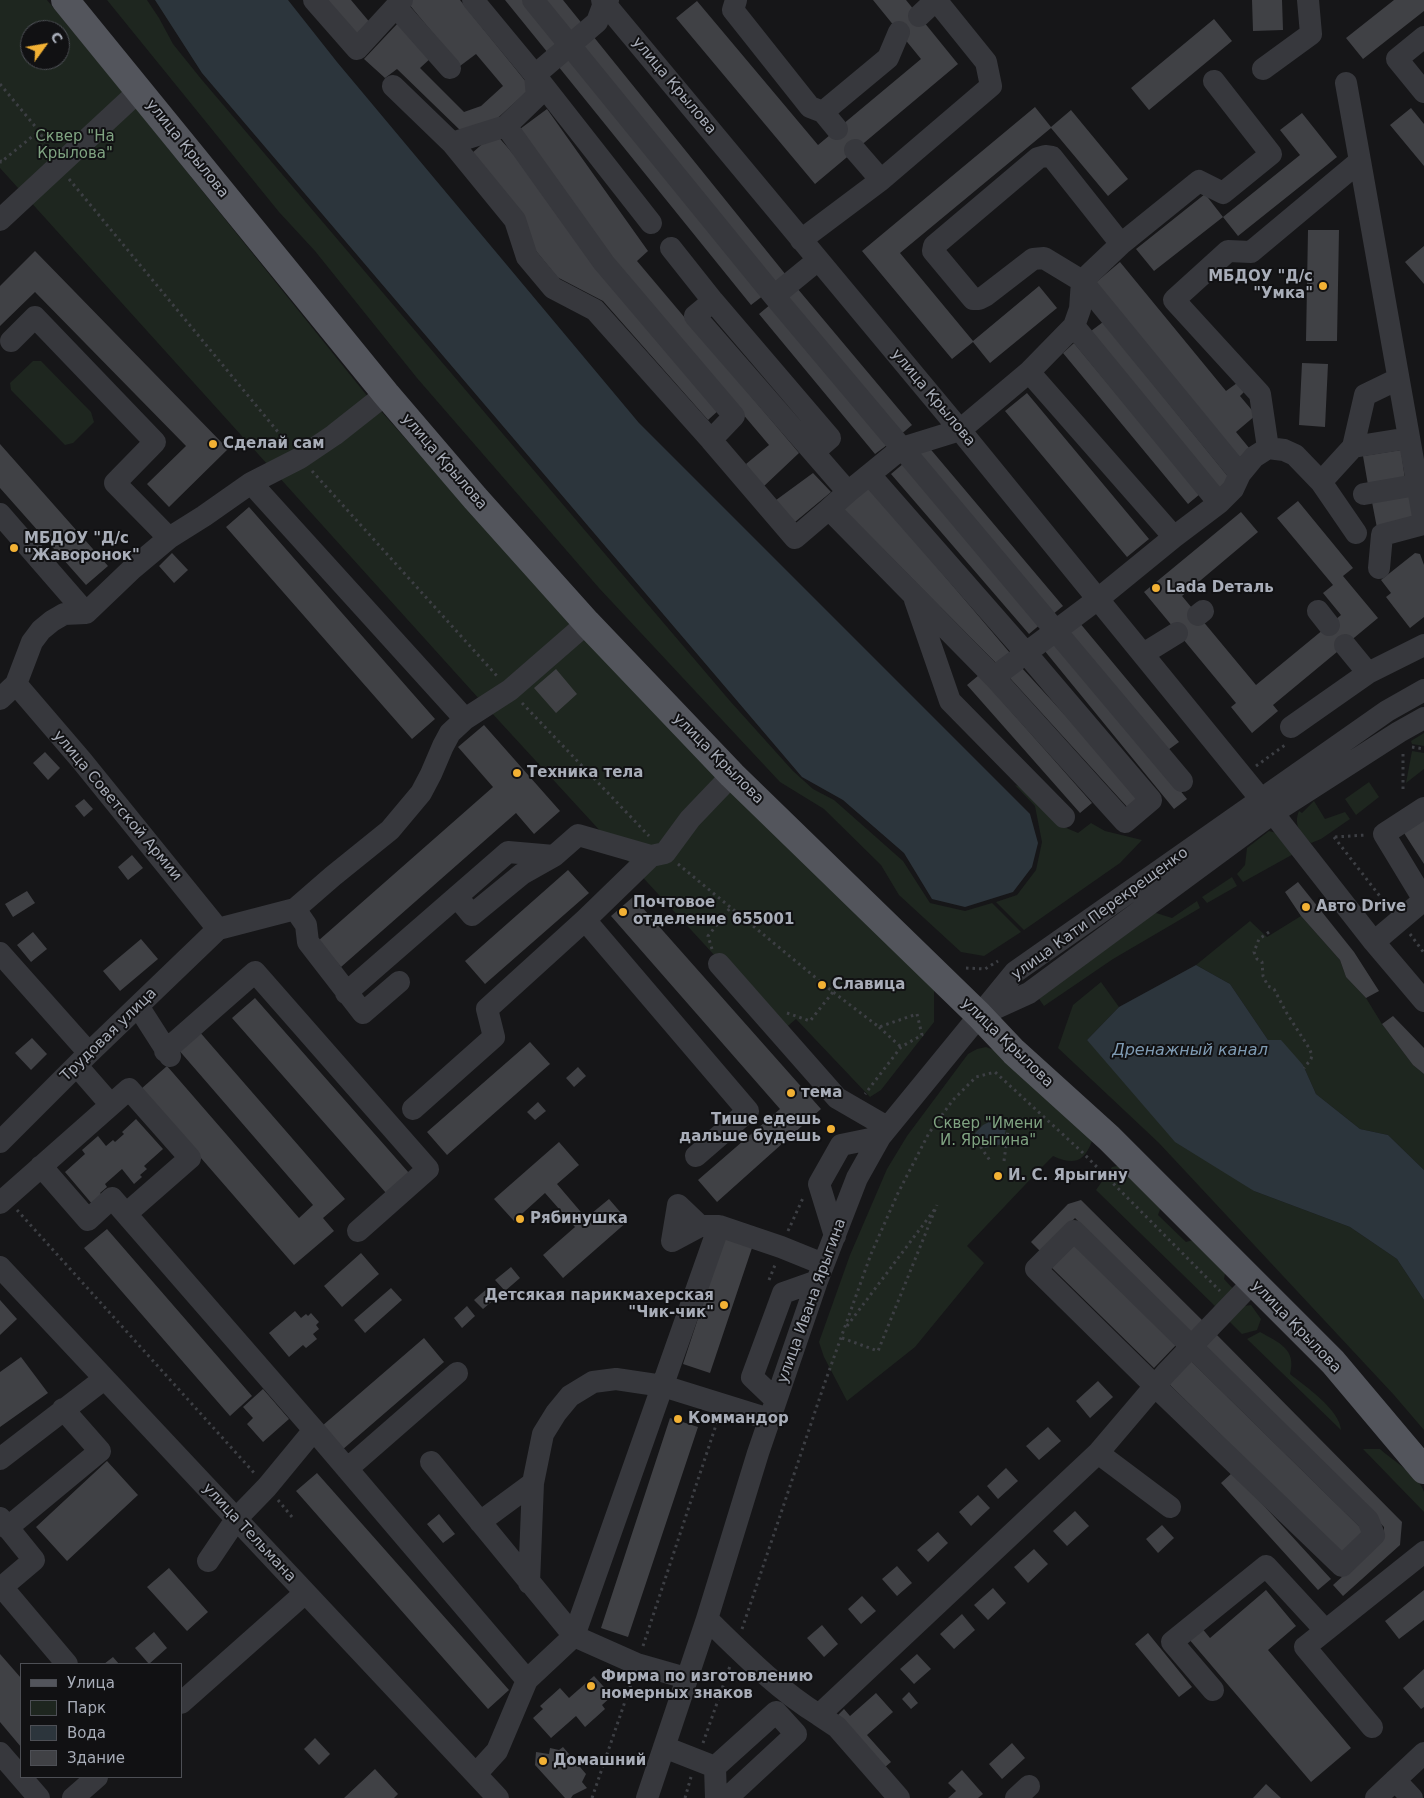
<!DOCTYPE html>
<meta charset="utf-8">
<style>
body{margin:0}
#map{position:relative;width:1424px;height:1798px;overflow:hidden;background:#161618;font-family:"DejaVu Sans",sans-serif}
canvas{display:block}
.legend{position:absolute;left:20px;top:1663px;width:162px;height:115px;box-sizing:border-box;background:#111113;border:1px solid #4d4f55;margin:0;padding:6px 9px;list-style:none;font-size:15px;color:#a8adb8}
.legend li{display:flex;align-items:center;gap:10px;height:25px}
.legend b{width:25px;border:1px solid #4d4f55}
.north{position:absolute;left:20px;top:20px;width:50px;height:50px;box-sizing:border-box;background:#111113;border:1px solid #4d4f55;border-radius:50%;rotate:58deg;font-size:14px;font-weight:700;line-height:20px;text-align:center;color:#a8adb8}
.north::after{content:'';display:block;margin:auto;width:18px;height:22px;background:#f2b134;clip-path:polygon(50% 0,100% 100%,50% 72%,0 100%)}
</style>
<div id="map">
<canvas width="1424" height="1798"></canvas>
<ul class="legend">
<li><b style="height:6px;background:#53555c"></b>Улица</li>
<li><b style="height:14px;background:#1e261f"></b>Парк</li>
<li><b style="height:14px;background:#2c353c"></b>Вода</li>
<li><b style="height:14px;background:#404145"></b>Здание</li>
</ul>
<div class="north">С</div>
</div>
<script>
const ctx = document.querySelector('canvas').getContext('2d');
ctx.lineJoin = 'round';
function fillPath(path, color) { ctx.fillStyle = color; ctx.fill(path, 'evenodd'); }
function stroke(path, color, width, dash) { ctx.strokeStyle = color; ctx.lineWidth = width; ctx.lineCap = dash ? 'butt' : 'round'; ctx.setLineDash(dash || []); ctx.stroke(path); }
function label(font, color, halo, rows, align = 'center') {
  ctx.font = font + ' "DejaVu Sans",sans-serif'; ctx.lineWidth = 4; ctx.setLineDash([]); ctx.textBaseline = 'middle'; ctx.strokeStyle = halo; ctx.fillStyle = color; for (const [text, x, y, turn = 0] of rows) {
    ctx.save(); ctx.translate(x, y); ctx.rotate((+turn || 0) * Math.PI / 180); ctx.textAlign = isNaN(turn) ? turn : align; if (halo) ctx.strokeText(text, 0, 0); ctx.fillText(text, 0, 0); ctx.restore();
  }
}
const green = new Path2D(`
 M0,0H47L122,91L364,392L567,620L934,987V1022L881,1090L870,1097L796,1019L783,1030L490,711L0,168ZM30,30H60V60H30Z
 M107,0H147L159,18L173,44L202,80L730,701L793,771L813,789L834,800L903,861L930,903L965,911L992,903L1021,932L984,956L961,952L899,895L881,865L824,809L780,782L599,588L417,378L315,251L279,212Z
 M33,361H41L91,412L94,422L73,443L65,445L11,390L10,383Z
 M1424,733V746L1412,744L1411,741Z
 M1412,751L1424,753V769L1406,783Z
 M1369,782L1379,797L1356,815L1345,799Z
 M1015,785L1032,790L1064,827L1078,833L1091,823L1105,831L1142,840L1120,863L1024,930L996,902L1017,895L1036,870L1042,842L1035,806Z
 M1314,801L1325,819L1345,812L1350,819L1321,839L1311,843C1301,834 1293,825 1299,811L1302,813Z
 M1269,831L1280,834L1297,852L1243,882L1237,874L1245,865L1247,848Z
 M1232,877L1237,886L1207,903L1202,897Z
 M1197,901L1200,908L1113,959L1044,1006L1037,996L1153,912L1172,918Z
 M1301,916L1340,960L1346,977L1366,998L1382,1024L1413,1065L1424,1074V1170L1388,1135L1360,1129L1316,1094L1303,1065L1268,1040L1230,984L1196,965L1250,921L1267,937Z
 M1101,982L1119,1007L1087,1040L1254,1191L1350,1227L1397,1259L1424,1300V1430L1394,1395L1159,1143L1058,1048L1073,1005Z
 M986,1047L999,1052L1088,1134L1092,1141C1084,1163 1073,1165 1053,1156L1042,1167L967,1246L984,1263L915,1347L847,1401L824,1357L819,1342L850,1255L887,1169L907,1136L968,1054L977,1049Z
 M1122,1165L1162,1204L1158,1215L1186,1242L1196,1239L1226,1268L1224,1279L1236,1292L1218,1309L1096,1190L1112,1167Z
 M1251,1305L1261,1319L1257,1330L1242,1334L1225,1317L1237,1307Z
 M1260,1332C1278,1342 1297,1349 1290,1374C1305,1386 1340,1410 1341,1430L1247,1339Z
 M1363,1449H1380C1391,1459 1421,1478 1424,1492C1424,1498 1424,1506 1424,1512Z`);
const water = new Path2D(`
 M155,0H288L337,62L639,423L1030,814L1038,843L1032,867L1013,892L965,907L932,899L904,853L843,800L802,777L202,73Z
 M1196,965L1230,984L1268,1040H1281L1303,1065L1316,1094L1360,1129L1388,1135L1424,1170V1300L1397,1259L1350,1227L1254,1191L1175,1142L1087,1040L1119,1007Z
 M989,1122L1001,1125L1006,1128L1003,1144L985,1148L975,1133L983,1125Z`);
const building = new Path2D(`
 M324,0H351L372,25L358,40Z
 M411,0H460L531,88L491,124L462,132L397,69L385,78L364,59L398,23L432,57L420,68L464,112L481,106L503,86L476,54L460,66L408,3Z
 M505,0H523L559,44L548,53Z
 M545,0H563L584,26L573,34Z
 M873,0H906L958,64L815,184L676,18L697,1L818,145L921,59Z
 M1252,0H1282L1283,30L1253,31Z
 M1394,0H1424V11L1363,59L1346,38Z
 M1214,19L1232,41L1149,110L1131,88Z
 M593,36L786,275L773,286L580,46Z
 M571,56L764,295L751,305L558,66Z
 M1035,107L1051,127L1071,110L1128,179L1108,196L1051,128L900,253L973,341L1039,286L1057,308L990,363L973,342L952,359L862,251Z
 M1411,108L1424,124V166L1390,125Z
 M547,109L648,251L637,261L799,453L762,488L746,464L769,445L604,250L520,129Z
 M1302,113L1337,157L1238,236L1223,217L1300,155L1280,130Z
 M495,133L556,203L720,409L708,420L603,301L557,277L536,251L472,153Z
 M1205,194L1223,217L1154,271L1136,249Z
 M1308,230H1339L1337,341H1306Z
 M1424,246V284L1405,262Z
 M35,251L228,449L169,507L147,484L186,446L35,292L0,326V286Z
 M1120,262L1226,391L1237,383L1244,392L1240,396L1256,415L1236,432L1250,449L1238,459L1094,284Z
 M797,288L912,425L899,436L784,299Z
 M771,304L887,445L875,454L759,314Z
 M1103,322L1230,479L1218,489L1091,331Z
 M1074,343L1200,494L1188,504L1063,353Z
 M1302,363L1328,364L1325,427L1299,425Z
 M1027,393L1149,539L1127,557L1005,411Z
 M0,444L108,566L86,585L0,488Z
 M927,445L1063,606L1052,615L916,454Z
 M1401,450L1405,479L1368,485L1363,456Z
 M904,463L1042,623L1029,634L891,474Z
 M813,473L831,492L795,522L772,503Z
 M869,487L1010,653L997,664L843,509Z
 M1409,495L1414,520L1377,528L1372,502Z
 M1298,501L1353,568L1343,576L1378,618L1273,705L1278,711L1252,733L1231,707L1236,703L1144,592L1241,512L1258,532L1182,596L1256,685L1341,615L1323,593L1333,585L1277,518Z
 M249,507L435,719L412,739L226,527Z
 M172,553L188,570L174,583L159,566Z
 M1415,553L1420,554L1424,565V617L1410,628L1386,597L1391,593L1381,580Z
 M1079,622L1179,742L1168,750L1068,631Z
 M1057,638L1187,799L1174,809L1044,650Z
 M1021,667L1141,798L1129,809L1009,677Z
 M556,669L577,694L556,713L534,688Z
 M979,675L1092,803L1080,813L967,685Z
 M484,725L560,811L534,834L516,813L341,967L318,941L493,787L458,747Z
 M45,752L60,768L48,780L33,763Z
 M84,799L93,809L84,817L75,806Z
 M1424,820V864L1404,833Z
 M132,855L143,868L128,880L118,867Z
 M568,870L589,893L485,984L465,961Z
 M1298,882L1354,952L1379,991L1366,998L1346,977L1340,960L1301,916L1285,892Z
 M27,891L35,903L13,917L5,904Z
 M633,897L821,1109L717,1202L698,1180L780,1109L611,916Z
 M33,932L47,949L31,962L17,945Z
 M141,939L158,959L120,991L103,971Z
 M255,998L409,1173L386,1193L232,1018Z
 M1393,1016L1424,1048V1074L1413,1065L1382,1024Z
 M198,1030L345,1199L323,1218L334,1231L294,1265L141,1089L167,1066L299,1218L313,1205L177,1048Z
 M32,1038L47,1054L31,1070L15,1053Z
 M530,1042L550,1064L447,1155L427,1132Z
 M578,1067L586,1076L574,1087L566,1078Z
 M538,1102L546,1111L535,1120L527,1112Z
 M136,1119L163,1149L144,1166L147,1169L140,1175L142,1177L134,1184L122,1169L105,1184L107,1187L100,1193L103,1196L93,1205L65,1172L85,1154L82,1150L98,1136L106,1146L113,1140L115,1142L124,1134L122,1132Z
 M559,1142L579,1165L557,1184L586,1218L609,1199L628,1221L563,1278L543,1255L575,1227L545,1193L514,1221L494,1199Z
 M1081,1200L1204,1322L1192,1334L1075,1218L1041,1252L1031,1242L1068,1204Z
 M107,1229L252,1396L230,1416L84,1248Z
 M726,1233L754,1242L710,1373L683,1364Z
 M1072,1241L1177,1344L1154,1368L1049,1265Z
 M361,1253L379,1274L342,1307L324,1286Z
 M511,1267L520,1278L505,1291L495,1280Z
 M489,1287L497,1297L483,1309L474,1300Z
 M391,1288L402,1300L365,1333L354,1320Z
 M0,1300L17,1319L0,1335Z
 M467,1306L475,1316L462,1328L454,1318Z
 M295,1311L301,1318L306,1314L308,1316L311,1313L319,1322L316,1325L319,1329L313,1334L317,1339L306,1348L303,1345L289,1357L269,1333Z
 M1215,1333L1402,1522L1400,1545L1343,1596L1333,1585L1384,1539V1527L1203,1345Z
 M424,1338L444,1362L342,1450L322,1426Z
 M21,1357L48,1393L0,1427V1372Z
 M1189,1359L1364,1531L1342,1554L1167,1382Z
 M1098,1381L1113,1397L1090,1418L1076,1401Z
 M263,1389L289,1419L263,1442L247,1424L253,1418L243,1407Z
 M670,1418L698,1427L628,1637L601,1628Z
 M1048,1427L1061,1441L1039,1460L1026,1446Z
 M107,1461L138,1495L67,1561L36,1527Z
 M1006,1468L1018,1481L998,1499L987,1486Z
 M1233,1472L1331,1579L1318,1590L1221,1483Z
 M317,1473L509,1690L488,1709L296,1491Z
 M978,1495L990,1508L971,1526L959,1512Z
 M1075,1511L1089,1526L1067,1546L1053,1531Z
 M439,1514L455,1534L443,1543L427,1524Z
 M1162,1525L1174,1538L1158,1553L1146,1539Z
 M938,1532L948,1543L928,1562L917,1550Z
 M1034,1549L1048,1564L1028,1583L1014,1567Z
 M897,1566L912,1583L897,1596L882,1579Z
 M169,1568L208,1612L187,1631L147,1587Z
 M993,1588L1006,1603L988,1620L974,1605Z
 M1266,1590L1296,1626L1268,1650L1351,1748L1311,1782L1188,1638L1201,1627L1210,1638Z
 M1424,1590V1620L1399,1639L1385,1621Z
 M862,1596L876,1611L861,1624L848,1609Z
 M962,1614L975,1630L954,1649L940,1634Z
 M822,1625L838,1644L824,1657L807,1638Z
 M154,1632L167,1648L149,1664L135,1648Z
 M1148,1633L1192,1687L1179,1697L1135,1644Z
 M0,1654L21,1678V1747L0,1722Z
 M917,1654L931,1669L914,1684L900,1669Z
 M113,1657L119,1664H104Z
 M1424,1669V1707L1421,1709L1403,1688Z
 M594,1676L612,1696L602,1705L605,1709L585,1727L576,1716L551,1738L533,1718L543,1709L540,1706L560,1688L569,1698Z
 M909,1692L918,1703L911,1709L902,1699Z
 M876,1693L893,1712L867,1735L891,1762L885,1767L838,1715L844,1709L850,1716Z
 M315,1738L330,1754L319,1765L304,1749Z
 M1012,1743L1025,1758L1002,1779L989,1764Z
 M563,1747L586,1774L582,1782L587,1788L573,1795L571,1798H565L535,1765L536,1752L549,1754L550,1748L559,1750Z
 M375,1769L398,1794L394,1798H344Z
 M962,1770L983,1794L978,1798H948L956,1791L948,1783Z
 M1266,1784L1281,1798H1253Z`);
const path = new Path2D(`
 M0,84L39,131L49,149
 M0,160L1,162L39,131
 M69,179L288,444
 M312,471L497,676
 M522,703L649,836
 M1412,747L1424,749
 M1256,766L1285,745
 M1403,789V751
 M1334,837L1389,908
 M1335,837L1366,835
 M678,864L833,992L879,1027L917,1014L922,1035L901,1047L865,1094
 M1269,932L1259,939L1254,952L1257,959L1262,962L1263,976L1268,986L1274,989L1286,1012L1309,1048L1312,1055L1311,1059L1304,1068
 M1410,934L1424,953
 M712,949L708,936L730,908
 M966,968L985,969L998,961
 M787,1013L810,1021L833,992
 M879,1027L901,1047
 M973,1136L991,1162
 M1004,1161L1008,1130
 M17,1210L256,1475
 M788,1231L803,1198
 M769,1280L775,1265
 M847,1326L935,1209
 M842,1338L878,1351L937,1205
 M278,1500L292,1517
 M742,1629L824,1385L871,1254L898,1193L929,1133L953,1100L976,1077L995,1072L1082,1152L1220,1291
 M643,1646L717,1422
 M703,1743L730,1666
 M592,1798L632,1681
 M685,1798L691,1777`);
const minor = new Path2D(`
 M314,0L357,49L402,0
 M473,0L535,75L651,223
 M533,0L774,296L1182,781
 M602,0L960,430L1260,798
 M608,0L604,3L597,22L535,75L537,96L506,126L604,263L734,416L711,440L795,538L829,509
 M736,0L733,10L810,107L823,112L888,58L899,32
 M396,7L450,68
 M919,16L936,0
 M1424,37L1397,59L1424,92
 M1263,69L1311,34L1308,0
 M1346,83L1360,161
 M393,86L452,143
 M823,112L837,129
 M506,126L452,143L515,220L527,257L553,288L595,310L711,440
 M855,150L881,180
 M0,220L140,90
 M801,240L881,180L991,86L986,62L936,0
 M1121,244L1052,157L1045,156L1038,158L934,246L933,251L973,299H979L985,296L1033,259L1044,258L1082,281L1240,474
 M671,248L713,301
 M774,296L818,260
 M1074,326L1219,503
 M11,341L35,317L155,442L115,483L169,538
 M1029,372L1174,537
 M1353,447L1409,438
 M1268,448L1260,394L1174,300L1228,251L1251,252L1360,161L1424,522
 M814,452L830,438L713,301L695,316L848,492L902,448L960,430L1029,372L1074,326L1080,309L1082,281L1121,244L1199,181L1223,193L1271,154L1214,81
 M870,475L1026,653L1151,800L1125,822L994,677
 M1321,482L1356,533
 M251,483L465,719
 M848,492L829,509L994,677L1098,599L1174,537L1219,503L1233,489L1240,474L1254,457L1268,448L1284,450L1295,455L1321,482L1353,447L1365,395L1398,379
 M1364,494L1416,485
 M0,514L86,613
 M1379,568L1382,535L1424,524
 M915,600L950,701L1064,817
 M1318,611L1329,625
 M1198,615L1203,611
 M1345,645L1368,673
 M1143,654L1177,633
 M16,684L82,761L218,929
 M0,699L16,684L32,642L41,630L52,621L64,614L86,613L132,569L169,538L204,516L251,483L300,458L334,435L386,394
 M1291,727L1368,673L1424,645
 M1273,813L1374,942L1424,1001
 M457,897L472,915L522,874L554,856
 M295,909L306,925L308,942L363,1013L399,982
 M1374,942L1424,900L1384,834L1424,808
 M0,953L89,1053
 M719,964L837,1098L887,1127
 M346,993L508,852L554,856L578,835L651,856
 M138,1006L170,1056
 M985,1013L1029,993L1273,813L1399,732L1424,718
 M165,1051L255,972L428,1169L358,1231
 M77,1066L111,1105
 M413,1109L494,1037L487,1009L585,920
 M0,1142L89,1053L218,929L295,909L333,876L390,830L421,793L431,774L443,746L450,733L465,719L510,690L587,623
 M696,1156L748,1111L585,920L651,856L665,853L690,819L732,775
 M41,1166L88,1220L112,1198L126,1214
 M0,1203L129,1089L190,1158L126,1214L314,1430L267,1487L237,1518L208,1561
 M700,1226L672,1241L678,1205L700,1226H719L781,1247L823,1264
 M1074,1231L1368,1520L1374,1535L1342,1566L1155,1386L1036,1269Z
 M835,1236L819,1184L841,1145L880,1137
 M0,1267L498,1798
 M776,1400L752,1377L783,1293L817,1281
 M314,1430L527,1680
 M1098,1453L1166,1373L1253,1282
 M0,1459L104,1379
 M431,1462L574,1636
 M347,1469L457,1373
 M0,1518L34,1560L2,1587L67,1664
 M480,1522L533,1483L543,1434L556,1413L570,1396L593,1382L616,1379L663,1386L769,1419
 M7,1528L100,1451L63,1409
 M529,1583L533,1483
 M707,1619C742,1653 777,1689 819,1715L1098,1453L1170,1507
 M574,1636L719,1226
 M1213,1690L1172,1642L1266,1566L1325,1630
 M181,1703L305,1593
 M819,1715L837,1727L899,1798
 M1372,1727L1305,1647L1424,1552
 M664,1747L715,1767
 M0,1753L39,1798
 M476,1774L497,1751L527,1680L574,1636L637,1664L686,1678
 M1395,1780L1412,1798
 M73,1798L97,1777
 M647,1798L707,1619L758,1453L817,1281L857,1178L880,1137L1015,972L1387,711L1424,690
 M716,1798L715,1767L776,1712L796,1734L727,1798
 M1016,1798L1029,1786
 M1376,1798L1424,1753`);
const major = new Path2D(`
 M65,0L386,394L475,498L587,623L732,775L979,1015L1014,1052L1109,1138L1333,1362L1424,1470`);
const markers = [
 [1323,286,5,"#f2b134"],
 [213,444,5,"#f2b134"],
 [14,548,5,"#f2b134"],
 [1156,588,5,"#f2b134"],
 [517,773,5,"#f2b134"],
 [1306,907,5,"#f2b134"],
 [623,912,5,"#f2b134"],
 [822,985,5,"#f2b134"],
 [791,1093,5,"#f2b134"],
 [831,1129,5,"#f2b134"],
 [998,1176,5,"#f2b134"],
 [520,1219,5,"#f2b134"],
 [724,1305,5,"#f2b134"],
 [678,1419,5,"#f2b134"],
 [591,1686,5,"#f2b134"],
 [543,1761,5,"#f2b134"]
];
const streetNames = [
 ["улица Крылова",674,86,50],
 ["улица Крылова",187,149,51],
 ["улица Крылова",933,398,50],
 ["улица Крылова",444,462,49],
 ["улица Крылова",718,759,45],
 ["улица Советской Армии",117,806,50],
 ["улица Кати Перекрещенко",1100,914,-36],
 ["Трудовая улица",109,1035,-44],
 ["улица Крылова",1007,1043,44],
 ["улица Ивана Ярыгина",812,1301,-70],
 ["улица Крылова",1296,1327,46],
 ["улица Тельмана",249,1533,47]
];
const parkNames = [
 ["Сквер \"На",75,137],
 ["Крылова\"",75,154],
 ["Сквер \"Имени",988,1124],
 ["И. Ярыгина\"",988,1141]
];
const poiNames = [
 ["МБДОУ \"Д/с",1313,277,"right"],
 ["\"Умка\"",1313,294,"right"],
 ["Сделай сам",223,444],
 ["МБДОУ \"Д/с",24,539],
 ["\"Жаворонок\"",24,556],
 ["Lada Dеталь",1166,588],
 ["Техника тела",527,773],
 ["Почтовое",633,903],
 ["отделение 655001",633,920],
 ["Авто Drive",1316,907],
 ["Славица",832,985],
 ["тема",801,1093],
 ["Тише едешь",821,1120,"right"],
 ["дальше будешь",821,1137,"right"],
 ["И. С. Ярыгину",1008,1176],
 ["Рябинушка",530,1219],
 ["Детсякая парикмахерская",714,1296,"right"],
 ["\"Чик-чик\"",714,1313,"right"],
 ["Коммандор",688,1419],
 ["Фирма по изготовлению",601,1677],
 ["номерных знаков",601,1694],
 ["Домашний",553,1761]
];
const waterNames = [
 ["Дренажный канал",1190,1051]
];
fillPath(green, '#1e261f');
fillPath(water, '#2c353c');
fillPath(building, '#404145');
stroke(path, '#3d3f44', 3, [2.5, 4]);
stroke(minor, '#37383d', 22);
stroke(major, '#53555c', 28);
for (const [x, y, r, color] of markers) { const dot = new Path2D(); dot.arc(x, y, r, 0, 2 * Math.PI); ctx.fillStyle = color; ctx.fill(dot); stroke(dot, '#111113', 2); }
label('15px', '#a8adb8', '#111113', streetNames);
label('15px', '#7fa381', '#111113', parkNames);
label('bold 15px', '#a8adb8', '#111113', poiNames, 'left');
label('italic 16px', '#7f9bb3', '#111113', waterNames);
</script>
